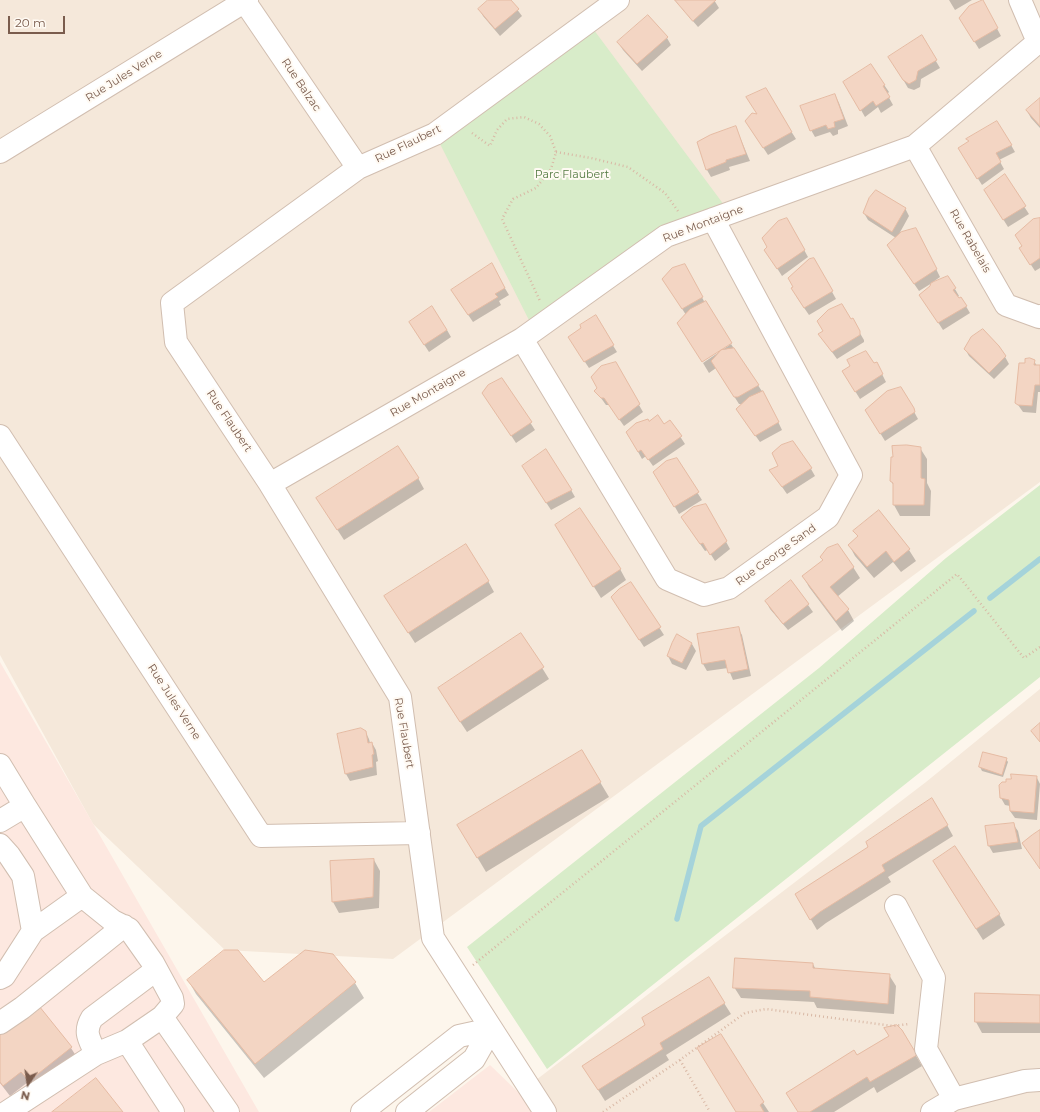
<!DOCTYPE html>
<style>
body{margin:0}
#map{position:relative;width:1040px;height:1112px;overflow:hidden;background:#fdf6ec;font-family:Montserrat,sans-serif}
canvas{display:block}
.north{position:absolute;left:8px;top:1064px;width:40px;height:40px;-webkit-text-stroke:3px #fffaf3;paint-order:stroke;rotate:193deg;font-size:11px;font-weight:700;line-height:16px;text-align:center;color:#7a5c4d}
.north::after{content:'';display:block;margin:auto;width:14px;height:18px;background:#7a5c4d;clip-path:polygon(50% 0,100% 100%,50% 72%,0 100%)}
.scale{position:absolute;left:8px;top:16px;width:57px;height:18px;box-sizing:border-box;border:2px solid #7a5c4d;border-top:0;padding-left:5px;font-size:12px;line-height:14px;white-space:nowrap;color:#7a5c4d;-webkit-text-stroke:3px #fffaf3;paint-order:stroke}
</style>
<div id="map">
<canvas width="1040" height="1112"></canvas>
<div class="north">N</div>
<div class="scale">20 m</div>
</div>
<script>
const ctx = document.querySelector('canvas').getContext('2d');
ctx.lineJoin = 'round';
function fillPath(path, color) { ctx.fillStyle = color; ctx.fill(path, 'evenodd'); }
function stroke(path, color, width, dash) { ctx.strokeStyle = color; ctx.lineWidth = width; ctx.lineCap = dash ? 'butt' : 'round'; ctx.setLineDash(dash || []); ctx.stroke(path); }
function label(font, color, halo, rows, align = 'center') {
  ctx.font = font + ' Montserrat,sans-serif'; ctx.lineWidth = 4; ctx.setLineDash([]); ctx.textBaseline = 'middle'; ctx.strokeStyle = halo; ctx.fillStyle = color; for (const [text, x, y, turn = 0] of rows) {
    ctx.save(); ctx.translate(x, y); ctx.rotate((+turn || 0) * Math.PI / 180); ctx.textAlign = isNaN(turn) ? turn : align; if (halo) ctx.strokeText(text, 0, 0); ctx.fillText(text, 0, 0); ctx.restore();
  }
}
const residential = new Path2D(`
 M0,0H1040V482L393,959L225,950L93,824L0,655Z
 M1040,689V1112H532L519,1093L926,782Z`);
const commercial = new Path2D(`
 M0,662L259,1112H0Z
 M490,1065L519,1093L532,1112H429Z`);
const green = new Path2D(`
 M588,22L730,213L713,219L534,330L435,134Z
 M1040,485V677L547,1069L467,947L819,668L946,558Z`);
const shadow = new Path2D(`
 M490,0H510L522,16L500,36L483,16L479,9Z
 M675,0H714L719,8L698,27Z
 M949,0H972L955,10Z
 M986,8L1001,36L979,49L960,18Z
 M921,36L940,68L921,79L920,87L914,90L908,88L890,57Z
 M667,38L671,45L642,71L623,50L618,42Z
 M871,66L889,92L887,94L893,105L881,113L878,107L865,117L845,82Z
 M765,90L796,139L768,155L751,129L758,115Z
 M835,95L839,103L848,126L838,130V134L833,136L830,132L815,137L811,130Z
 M1040,99V128L1031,118L1027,111Z
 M735,127L739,135L750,161L729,167L730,170L711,177L707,170L698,143Z
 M969,142L1011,145L1015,152L999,160L1004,169L982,185L963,155Z
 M1004,176L1029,214L1008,227L985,190Z
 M905,208L909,216L898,236H920L940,277L933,282V283L948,277L959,296L957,297L958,299L961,298L970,313L943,330L925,302L932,283L919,291L893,253L896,238L868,220L864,213Z
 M787,219L808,257L782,276L770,257L768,247Z
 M1040,219V268L1035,271L1020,248Z
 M814,259L836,299L809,315L796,296Z
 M491,265L509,295L499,301L501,305L473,322L456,297Z
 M685,266L705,303L686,315L668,286Z
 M595,316L617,352L589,368L573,344L582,329Z
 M852,320L864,340V342L837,359L824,341Z
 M414,329L447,330L451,337L429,352Z
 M731,344L767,399L782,430L760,442L742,417L743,404H739L716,368L709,373L703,363Z
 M999,346L1009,364L994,379L969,356L965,349Z
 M1034,361L1037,366H1040V392H1038L1036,413L1023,412L1016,402L1026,364Z
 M615,363L643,412L624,426L609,405H606L596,391Z
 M874,365L880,370L886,382L860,399L847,378Z
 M502,379L535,430L516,443L488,400Z
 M901,388L918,419L885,441L871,418Z
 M670,421L685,444L653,466L646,456L642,459L627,432L648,422L664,426Z
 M920,448L927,459V483L931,491L930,516H900L894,505V486L891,481Z
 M676,459L702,500L679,514L655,472Z
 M779,466L811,469L815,476L787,494L775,477Z
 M527,473L571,490L575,497L551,510Z
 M418,478L424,489L344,540L324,509Z
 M706,505L730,549L715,561L708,550L705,551L687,525Z
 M878,511L909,550L916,561L901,572L893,562L874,578L855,556L849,545L858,537L854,531Z
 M562,536L620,569L626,580L601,598Z
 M853,567L860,578L837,597L848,610L854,621L842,631L809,587L803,576Z
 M488,581L494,592L415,643L392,607Z
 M791,581L813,612L788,630L770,609L766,601Z
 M631,584L664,635L644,647L616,604Z
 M738,628L742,635L751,676L733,680L728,668L707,671L703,664Z
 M521,634L549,679L467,732L445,699Z
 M678,635L692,644L696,651L686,670L672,664L668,656Z
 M365,731L369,739L370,743H372L376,750L378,761L376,762L377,775L350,781L346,774Z
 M1006,759L1008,762L1003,777L982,771L980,767Z
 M1036,776L1040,784L1037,820L1015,818L1010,811V806L1005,805L1001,798L1007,783Z
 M600,782L609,797L486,872L467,840Z
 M1013,824L1018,831L1022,849L993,853L989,846Z
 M947,825L953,836L888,877L891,882L826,923L817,930L803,906Z
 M374,860L380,871L379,908L339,913L333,902Z
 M940,872L999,914L1005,925L983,940Z
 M333,955L355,983L364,998L264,1078L196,994L188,980L264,983Z
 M813,964L816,970L889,975L896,986L894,1014L817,1008L814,1002L741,998L734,987Z
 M1040,996V1033H982L976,1022Z
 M724,1003L731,1014L666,1055L669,1060L605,1101L590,1077Z
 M0,1030L71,1048L78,1059L36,1091L28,1082L10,1096L0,1083Z
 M901,1030L922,1066L877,1093L874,1087L834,1112H798L856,1056Z
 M720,1036L763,1103L769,1112H737Z`);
const stream = new Path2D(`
 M990,598L1040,559
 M677,919L701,826L974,611`);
const building = new Path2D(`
 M488,0H511L519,9L495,29L478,9Z
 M675,0H716L693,21Z
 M983,0L998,28L974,42L959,18L969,6Z
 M648,15L668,37L637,64L617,42Z
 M922,35L937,60L918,71L916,80L909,84L903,80L888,57Z
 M871,64L885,85L883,86L890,97L876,106L873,101L860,111L843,82Z
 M766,88L792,132L763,148L745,121L752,113L757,114L746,97Z
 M835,94L844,119L834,122L835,127L828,129L826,125L810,131L800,106Z
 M1040,98V126L1026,110Z
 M997,121L1012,145L996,153L1001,162L977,179L958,148L969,141L966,139Z
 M736,126L746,154L726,160V162L706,170L697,142L710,135Z
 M1005,174L1026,206L1003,220L984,190Z
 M876,190L906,208L892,232L863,213L869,198Z
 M787,218L805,250L777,269L764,250L767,247L762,238L778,221Z
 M1040,218V258L1030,265L1019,248L1022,246L1015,235L1033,219Z
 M916,228L937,269L914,284L887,245L901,232Z
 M814,258L833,291L804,308L791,288L793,287L788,278L809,259Z
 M492,263L505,288L495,294L498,297L468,315L451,290Z
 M685,264L703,297L682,309L662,279L672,268Z
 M948,276L956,288L953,290L959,298L961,297L967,306L938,323L919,295L930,286L931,283Z
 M706,301L732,343L702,362L677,323L690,309Z
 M842,304L851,319L853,318L860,331V335L832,352L818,334L823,331L817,321L828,310Z
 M432,306L447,330L424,345L409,322Z
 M596,315L614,345L584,362L568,337L581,328L580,325Z
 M983,329L999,346L1006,356L989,373L964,349L971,337Z
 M734,348L759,385L738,397H734L711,361L721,350Z
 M866,351L874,363L877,362L883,374L855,392L842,371L850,366L847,360Z
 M1030,358L1035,360L1034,365H1040V385H1035L1032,406L1018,405L1015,403L1019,363H1025V359Z
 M616,362L640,404L619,420L604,398H601L594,391L597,388L591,377L601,366Z
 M502,378L532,422L511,436L482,393L488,385Z
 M901,387L914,408L915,412L880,434L865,410L887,391Z
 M763,391L779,422L755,436L736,409L749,397Z
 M658,415L664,424L670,420L682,436L648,460L641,450L638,452L626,432L636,423L648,419L649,421Z
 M793,441L812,468L782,487L769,470L778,466L772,453L781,445Z
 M907,445L921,447V478L925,479L924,505H893V483L890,481L891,457H893L892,446Z
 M398,446L419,478L337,530L316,498Z
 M546,449L572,490L546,503L522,466Z
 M677,458L699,492L674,507L653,472L666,461Z
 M706,504L727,541L710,555L703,543L700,544L681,517L693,507Z
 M580,508L621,569L593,587L555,525Z
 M879,510L910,549L894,562L886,551L867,567L848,545L858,536L853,531Z
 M466,544L489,581L408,633L384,596Z
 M838,544L854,567L830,587L849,609L836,621L802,576L823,560L820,557L827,548Z
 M791,580L809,604L783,624L765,601Z
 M631,582L661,627L639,640L611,597L619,589Z
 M739,627L748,669L728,673L725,660L702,664L697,634Z
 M521,633L544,667L460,722L438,688Z
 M677,634L692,643L682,663L667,656L672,643Z
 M1040,723V742L1031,731Z
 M361,728L366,731L368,743L372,742L374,754L372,755L373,767L345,774L337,734Z
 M582,750L601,782L477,858L457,825Z
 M983,752L1007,758L1002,775L979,767Z
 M1011,774L1037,776L1034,813L1010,811L1009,800L1000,798L999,785L1002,782H1006V779H1011Z
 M932,798L948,825L882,865L885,871L820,912L810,920L795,894L868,847L866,842Z
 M1014,823L1018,842L988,846L985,826Z
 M1040,830V869L1022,843L1032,835Z
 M955,846L1000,914L976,929L933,861Z
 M374,859L373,897L332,902L330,861Z
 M224,950H238L264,982L305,950L333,954L356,982L255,1064L187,980Z
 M735,958L813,963V968L890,974L888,1004L810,997V991L733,988Z
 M709,977L725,1003L660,1043L663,1049L598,1090L582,1066L645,1025L642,1018Z
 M975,993L1040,995V1023L975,1022Z
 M35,1001L72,1047L29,1081L21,1072L3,1086L0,1082V1028Z
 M897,1025L902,1030L917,1055L870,1082L867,1077L810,1112H798L786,1093L854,1050L857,1055L889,1036L884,1028Z
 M721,1034L764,1102L760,1105L764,1112H736L697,1048Z
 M96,1078L123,1112H52Z`);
const path = new Path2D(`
 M472,133L490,146L497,130L507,119L524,117L539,124L550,136L556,152L551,169L536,188L513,199L502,219L540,301
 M556,152L591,158L628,167L665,193L678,211
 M473,965L957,574L1024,658L1040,647
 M680,1060L710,1112
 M603,1112L677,1062L745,1013L766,1009L893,1026L909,1024`);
const minor = new Path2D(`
 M245,2L358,168
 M915,146L1006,305L1039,317L1040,316
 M0,152L247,0
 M522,339L667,579L704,595L729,588L828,517L851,475L713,219
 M0,436L261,836L419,833
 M270,484L522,339L666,236L915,146L1038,42L1020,0
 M0,765L25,806L0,821
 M25,806L82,896L33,931
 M0,845L9,855L23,876L33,931L4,976L0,978
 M82,896L113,921L129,929L153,963L172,998L173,1004L162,1017L228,1112
 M896,906L934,978L926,1049L954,1099
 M162,1017L127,1041L173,1112
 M0,1023L22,1008L124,926
 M96,1054C90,1040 83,1033 92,1018L156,970
 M7,1112L96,1054L127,1041
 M362,1112L459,1036L491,1029
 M407,1112L474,1059L491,1029
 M545,1112L433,938L400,697L270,484L176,342L172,303L358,168L435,134L618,0
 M932,1112L954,1099L1025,1081L1040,1080`);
const streetNames = [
 ["Rue Jules Verne",124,76,-32],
 ["Rue Balzac",301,85,56],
 ["Rue Flaubert",408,144,-26],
 ["Rue Montaigne",703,224,-21],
 ["Rue Rabelais",970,241,60],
 ["Rue Montaigne",428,393,-30],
 ["Rue Flaubert",229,421,56],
 ["Rue George Sand",776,555,-36],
 ["Rue Jules Verne",174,702,57],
 ["Rue Flaubert",404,733,80]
];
const parkNames = [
 ["Parc Flaubert",572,175]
];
fillPath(residential, '#f5e8da');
fillPath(commercial, '#fde8e0');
fillPath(green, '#d8ecc9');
fillPath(shadow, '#0003');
stroke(stream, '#a5d3da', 5.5);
fillPath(building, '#f3d5c3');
stroke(building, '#e6bba3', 1);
stroke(minor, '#d1beb0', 24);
stroke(path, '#d9b8a5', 2.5, [1, 3]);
stroke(minor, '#fff', 22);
label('11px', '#7a5c4d', '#fffaf3', streetNames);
label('11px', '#537a41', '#fffaf3', parkNames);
</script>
